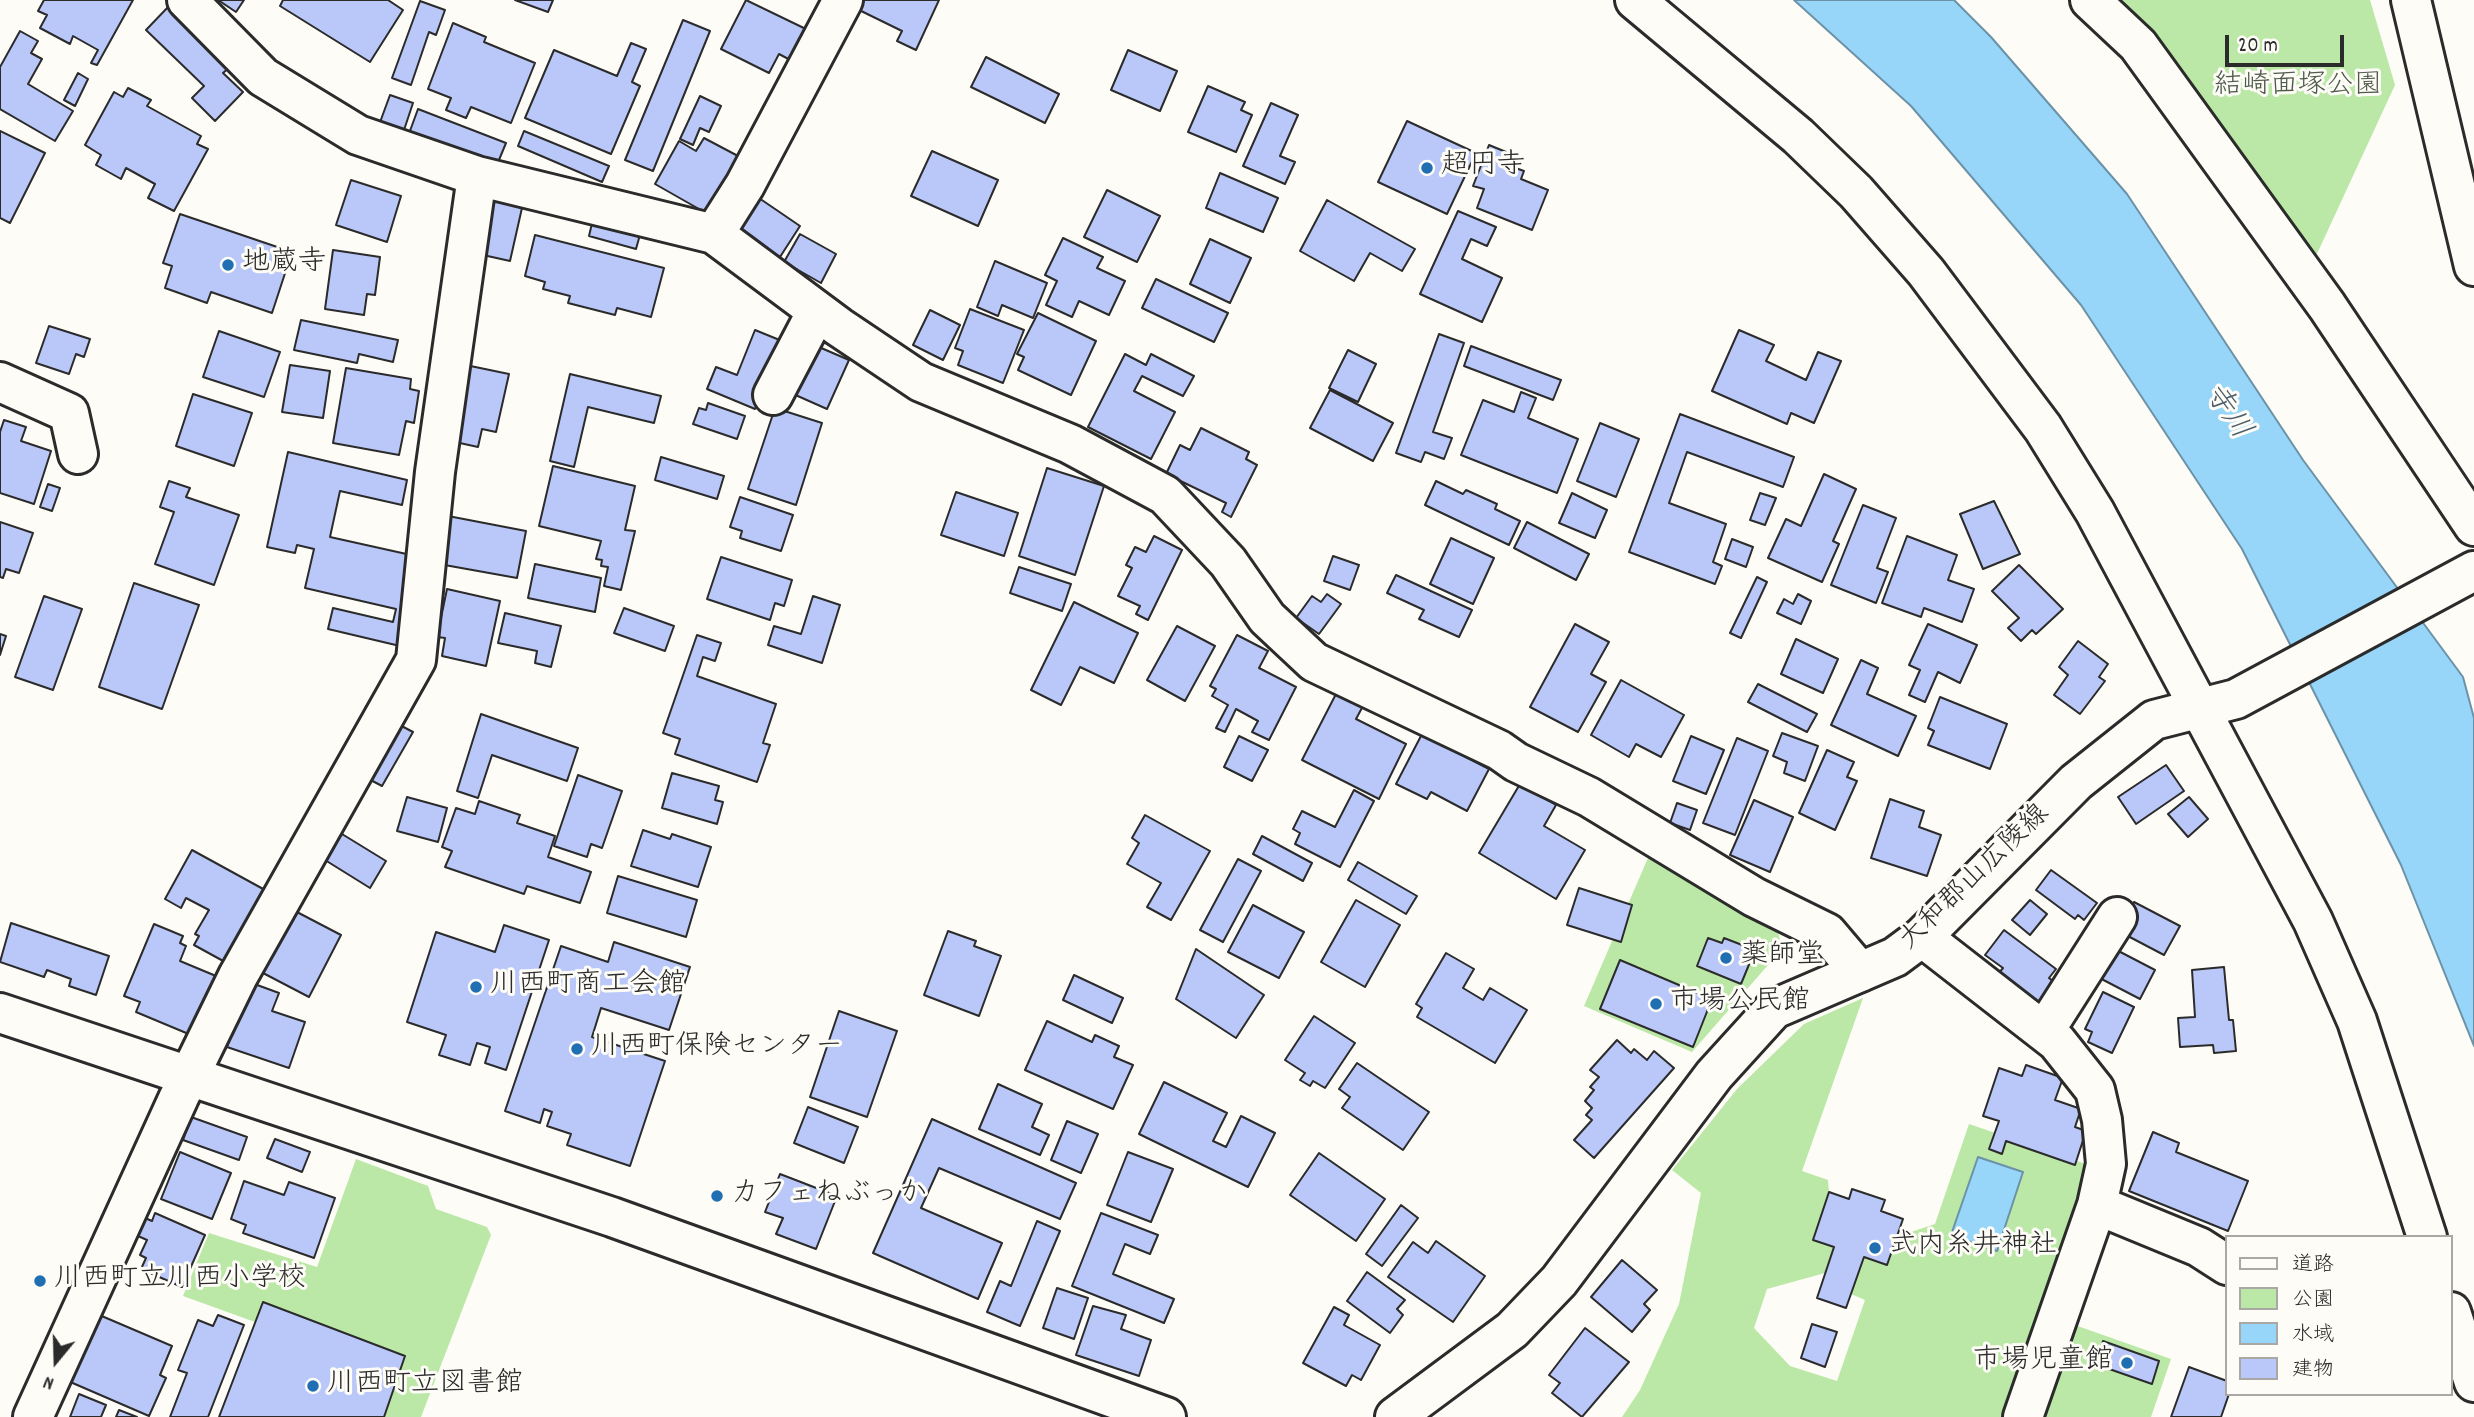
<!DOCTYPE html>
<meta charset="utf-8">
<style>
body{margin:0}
#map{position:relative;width:2474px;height:1417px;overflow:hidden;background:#fdfcf7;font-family:Dekko,"Klee One",sans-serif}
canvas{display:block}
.legend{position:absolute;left:2225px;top:1235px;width:228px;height:161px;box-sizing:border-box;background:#fdfcf7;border:2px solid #a9a8a5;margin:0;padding:9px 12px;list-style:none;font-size:21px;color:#2b2b2b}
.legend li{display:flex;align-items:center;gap:14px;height:35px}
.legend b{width:35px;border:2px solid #a9a8a5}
.north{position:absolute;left:21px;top:1326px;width:70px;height:70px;-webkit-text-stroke:5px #fdfcf7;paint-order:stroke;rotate:199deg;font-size:19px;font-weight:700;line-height:28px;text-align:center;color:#2b2b2b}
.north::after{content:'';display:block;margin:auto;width:24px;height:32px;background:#2b2b2b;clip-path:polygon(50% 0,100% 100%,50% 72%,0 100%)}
.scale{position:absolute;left:2225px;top:35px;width:119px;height:32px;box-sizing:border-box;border:4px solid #2b2b2b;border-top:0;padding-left:9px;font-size:21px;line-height:24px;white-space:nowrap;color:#2b2b2b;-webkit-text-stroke:5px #fdfcf7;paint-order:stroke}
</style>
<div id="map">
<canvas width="2474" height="1417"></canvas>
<ul class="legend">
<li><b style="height:9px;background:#fdfcf7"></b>道路</li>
<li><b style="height:19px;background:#bbe8a6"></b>公園</li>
<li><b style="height:19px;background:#98d6f9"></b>水域</li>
<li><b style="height:19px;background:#bac8f9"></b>建物</li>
</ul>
<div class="north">N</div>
<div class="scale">20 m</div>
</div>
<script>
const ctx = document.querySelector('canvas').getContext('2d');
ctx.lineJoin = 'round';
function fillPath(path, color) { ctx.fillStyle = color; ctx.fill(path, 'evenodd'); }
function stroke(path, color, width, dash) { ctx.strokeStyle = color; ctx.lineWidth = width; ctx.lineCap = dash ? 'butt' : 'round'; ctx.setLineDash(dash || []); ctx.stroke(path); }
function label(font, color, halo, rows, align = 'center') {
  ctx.font = font + ' Dekko,"Klee One",sans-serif'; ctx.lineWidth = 6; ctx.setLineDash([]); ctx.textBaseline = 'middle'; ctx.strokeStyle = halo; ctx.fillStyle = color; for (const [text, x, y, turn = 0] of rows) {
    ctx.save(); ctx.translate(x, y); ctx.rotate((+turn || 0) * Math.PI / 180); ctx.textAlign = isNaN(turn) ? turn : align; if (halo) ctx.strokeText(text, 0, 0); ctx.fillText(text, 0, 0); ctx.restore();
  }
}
const green = new Path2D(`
 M2116,0H2370L2395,85L2316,256L2139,21Z
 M1651,851L1774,915L1782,949L1692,1052L1584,1006Z
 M1863,998L1802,1171L1828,1180L1829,1192L1813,1240L1834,1247L1825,1273L1767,1289L1754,1328L1790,1366L1837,1381L1865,1300L1851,1294L1864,1257L1896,1237L1935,1224L1969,1124L2089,1165L2004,1417H1622L1640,1390L1679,1304L1701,1193L1672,1170L1737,1089L1804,1024Z
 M356,1159L428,1186L436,1209L487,1227L491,1235L421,1417H384L405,1356L263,1302L255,1322L183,1296L209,1233L317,1267Z
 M2072,1324L2171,1359L2151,1417H2039Z`);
const water = new Path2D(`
 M1794,0H1954L1991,37L2127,194L2303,460L2463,677L2474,718V1046L2401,865L2242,549L2081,305L1911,106Z
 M1978,1157L2023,1172L1997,1251L1951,1235Z`);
const building = new Path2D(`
 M44,0H133L97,65L91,63L98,50L73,36L70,44L40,28L47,15L38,11Z
 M218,0H244L236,12Z
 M283,0H388L403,10L370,62L280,6Z
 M515,0H553L548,12Z
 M746,0L810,31L794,62L779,54L769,73L721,49Z
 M859,0H939L916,50L897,41L902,31L855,8Z
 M420,1L445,10L436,35L429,32L411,85L392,78Z
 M169,6L231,66L223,73L243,92L215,121L192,98L204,86L146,30Z
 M683,20L710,31L653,171L625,160Z
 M453,23L486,37L484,42L535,63L511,123L471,107L466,118L446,110L451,98L428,89Z
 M20,31L38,41L31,53L42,59L28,84L73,111L55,141L0,109V67Z
 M631,43L646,49L632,82L640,86L611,154L525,118L554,50L617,76Z
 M1128,50L1177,71L1160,111L1111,90Z
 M986,57L1059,94L1045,123L971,87Z
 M78,73L88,79L75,106L64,100Z
 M1208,86L1245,102L1241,110L1252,115L1236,152L1188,132Z
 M128,88L151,100L147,106L201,136L197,144L208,149L174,211L148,198L155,184L126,168L121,179L96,165L101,155L85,145L114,92L123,97Z
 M390,95L413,103L403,133L379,125Z
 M700,96L721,106L709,132L700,128L693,145L680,139Z
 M1271,103L1298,115L1280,156L1295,162L1285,184L1243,166Z
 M418,109L506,143L494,172L407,139Z
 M1407,121L1476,153L1447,214L1378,182Z
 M0,131L45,153L10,223L0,218Z
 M524,131L609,166L602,182L518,146Z
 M704,138L738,156L706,213L655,184L679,141L696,151Z
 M1489,145L1511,154L1507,165L1524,171L1521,179L1548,190L1532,230L1477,208L1484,189L1473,186Z
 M932,151L998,180L978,226L911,196Z
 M1220,173L1278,198L1263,232L1206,208Z
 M351,180L401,196L387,242L336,225Z
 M483,190L524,199L510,261L483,255Z
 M1107,190L1160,216L1137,262L1084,237Z
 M756,196L800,226L780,257L735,227Z
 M1327,200L1415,249L1402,271L1370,253L1354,281L1300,251Z
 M1458,211L1496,227L1487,246L1471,239L1462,259L1502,278L1482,322L1420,294Z
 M180,214L292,252L272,313L211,292L207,303L165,288L172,266L163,263Z
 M593,219L641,231L636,249L589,236Z
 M800,234L836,254L821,283L784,262Z
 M535,235L664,268L651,317L617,308L615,315L568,303L570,296L543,289L545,282L525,276Z
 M1063,238L1103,257L1097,268L1125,281L1109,315L1079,301L1072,317L1046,305L1057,281L1045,275Z
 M1210,239L1251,258L1230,303L1190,284Z
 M333,250L380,257L375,295L367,294L364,315L325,309Z
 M995,261L1047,283L1033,318L1002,305L998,316L977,307Z
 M1156,279L1228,313L1214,342L1142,308Z
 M970,309L1024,330L1003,383L958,365L963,351L955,348Z
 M930,310L960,325L943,360L913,345Z
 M1038,313L1096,341L1071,395L1018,370L1024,357L1017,354Z
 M301,320L398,340L393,362L359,354L357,363L294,350Z
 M49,326L90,339L84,357L76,354L69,374L36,363Z
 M755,330L782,341L755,409L707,389L716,367L737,375Z
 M1739,330L1774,345L1766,361L1806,380L1818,352L1841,361L1814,423L1791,413L1787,424L1712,391Z
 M219,331L280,352L264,397L203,377Z
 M1439,334L1464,343L1433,432L1452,438L1444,459L1425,452L1421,462L1396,453Z
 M812,344L849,360L827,409L791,393Z
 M1471,346L1561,380L1553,400L1464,366Z
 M1348,350L1376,364L1358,402L1329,388Z
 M1125,354L1146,365L1151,354L1194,376L1183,396L1142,376L1134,391L1175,412L1151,459L1088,427Z
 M456,363L509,374L496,432L482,429L478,447L446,440Z
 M290,365L330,371L323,418L282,412Z
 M346,368L411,379L410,389L419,391L414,423L406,421L399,455L333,443Z
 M570,374L661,396L654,423L588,407L574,467L550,461Z
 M1330,390L1393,423L1373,461L1310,428Z
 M1521,392L1536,398L1528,418L1578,439L1557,493L1461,455L1483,400L1514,412Z
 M193,394L252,413L234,466L176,446Z
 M708,403L745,416L737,439L693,424L699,408L706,410Z
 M775,408L822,423L796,505L748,489Z
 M1680,414L1794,457L1783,487L1687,452L1669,503L1726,524L1713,562L1722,566L1715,584L1629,552Z
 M4,420L26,427L21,441L51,451L34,504L0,493V432Z
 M1600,423L1639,439L1616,497L1577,481Z
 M1201,428L1249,452L1246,459L1257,465L1231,517L1222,512L1226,503L1166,474L1180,445L1190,450Z
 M288,452L407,480L402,505L340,491L330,537L420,557L400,646L328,629L333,608L393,622L396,609L305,588L314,549L297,545L295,553L267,547Z
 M661,457L724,476L717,499L655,480Z
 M553,466L635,486L625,530L635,531L621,590L604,586L608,567L601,566L602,560L596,559L601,541L539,526Z
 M1047,468L1104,486L1075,575L1019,556Z
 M1824,474L1856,489L1833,541L1839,544L1822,582L1768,558L1786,519L1801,526Z
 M169,481L190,488L186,497L239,515L214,585L155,564L174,512L160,507Z
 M1436,481L1463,494L1466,490L1497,504L1495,509L1520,521L1509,545L1425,505Z
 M48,484L60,488L52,511L40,507Z
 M956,492L1018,513L1004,556L941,535Z
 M1572,493L1607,510L1595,538L1559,523Z
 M1760,493L1776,498L1765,525L1750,520Z
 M740,497L793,515L781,551L740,538L742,531L730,527Z
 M1994,501L2020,554L1983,569L1960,514Z
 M1863,505L1896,518L1877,568L1888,572L1876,603L1831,585Z
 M448,516L526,531L517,578L439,564Z
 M0,522L33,533L19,573L6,569L3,578L0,577Z
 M1527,522L1589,554L1576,580L1514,548Z
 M1154,536L1182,550L1148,620L1136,614L1140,606L1118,596L1132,568L1126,565L1135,547L1146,552Z
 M1907,536L1957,555L1948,580L1974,589L1962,622L1924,608L1921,617L1882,603Z
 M1451,538L1494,558L1473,604L1430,584Z
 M1732,539L1753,547L1746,567L1725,559Z
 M1333,556L1359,565L1350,590L1324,581Z
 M721,557L792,580L784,606L775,603L770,620L707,599Z
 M535,564L601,578L595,612L528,598Z
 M2019,565L2063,609L2036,634L2032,630L2021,641L2008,628L2019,618L1992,591Z
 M1019,567L1071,584L1062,611L1010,593Z
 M1396,575L1472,610L1459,637L1419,619L1424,610L1387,593Z
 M1757,577L1767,582L1741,638L1730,633Z
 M134,583L199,605L162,709L99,687Z
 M447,589L500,601L486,666L442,656L445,638L437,637Z
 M1327,594L1341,604L1319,634L1296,618L1312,596L1321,602Z
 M1798,594L1811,601L1801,624L1777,613L1784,599L1793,604Z
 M44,596L82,609L53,690L15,677Z
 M813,596L840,605L822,663L768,645L774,626L801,634Z
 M1074,602L1138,633L1114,683L1080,667L1061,705L1031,690Z
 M624,608L674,626L665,651L614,633Z
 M505,613L561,626L551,667L535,663L537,651L498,643Z
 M1575,624L1609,642L1591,674L1606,682L1578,732L1530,707Z
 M1928,624L1977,645L1960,683L1938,672L1925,702L1909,695L1920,670L1909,665Z
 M1177,626L1215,646L1185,701L1147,680Z
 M0,634L6,636L0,655Z
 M697,635L721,643L715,661L703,657L697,676L776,704L763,743L770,745L757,782L675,754L680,739L663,733Z
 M1237,635L1268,651L1259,668L1296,687L1269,740L1252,732L1258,721L1236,709L1225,732L1216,728L1228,705L1212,696L1216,689L1210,686Z
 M1796,639L1838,659L1823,693L1781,674Z
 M2078,641L2108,664L2099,677L2105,681L2080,714L2054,695L2068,675L2059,667Z
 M1861,660L1878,668L1867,694L1916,716L1898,756L1831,725Z
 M1621,680L1684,715L1661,757L1636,744L1629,757L1591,735Z
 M1758,684L1817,714L1807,732L1748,702Z
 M1337,692L1363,706L1356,719L1406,744L1379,799L1302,760Z
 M1940,697L2007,724L1990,769L1928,745L1934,731L1928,728Z
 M481,714L578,748L567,781L492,755L478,798L457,791Z
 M394,722L413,732L382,786L363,776Z
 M1782,733L1818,746L1805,781L1784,773L1787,762L1773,756Z
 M1422,734L1489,769L1467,811L1431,792L1427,799L1396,784Z
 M1239,736L1268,750L1252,781L1224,767Z
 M1691,736L1724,750L1706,794L1673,781Z
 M1737,738L1768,751L1735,835L1703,823Z
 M1827,750L1854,762L1847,777L1857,781L1835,830L1799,813Z
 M2166,765L2184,791L2136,824L2118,797Z
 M672,773L719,786L715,800L723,802L717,824L662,808Z
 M578,775L622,791L602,848L591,844L587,857L554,846Z
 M1520,784L1556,805L1544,826L1585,850L1556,899L1479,853Z
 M1354,790L1374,801L1340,867L1295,844L1300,833L1293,829L1302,811L1335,827Z
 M407,797L447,808L438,842L397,831Z
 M2189,797L2208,819L2188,837L2168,814Z
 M1890,799L1924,811L1919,827L1941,835L1927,876L1871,858Z
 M1754,800L1793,817L1770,872L1730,855Z
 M479,801L520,815L517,823L555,836L548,857L591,872L580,903L527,886L524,894L445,867L452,851L442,847L456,808L475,814Z
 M1677,803L1697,810L1690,830L1670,823Z
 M1145,815L1210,851L1171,920L1147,907L1161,883L1127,864L1139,843L1132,838Z
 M643,830L670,839L672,834L711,847L698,887L631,866Z
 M342,834L386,861L370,888L325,860Z
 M1262,836L1312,863L1303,881L1253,854Z
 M192,850L265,890L225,962L194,945L199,936L195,934L209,910L186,898L181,908L165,899Z
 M1238,859L1261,871L1223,942L1200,930Z
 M1358,862L1417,896L1406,914L1348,880Z
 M2051,870L2097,903L2084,920L2078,915L2075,919L2036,890Z
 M618,876L697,900L686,937L607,913Z
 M1579,888L1632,905L1621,942L1567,925Z
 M1356,900L1400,925L1365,987L1321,962Z
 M2030,900L2047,914L2030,935L2012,920Z
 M2134,902L2180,926L2164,955L2124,934V921Z
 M1253,905L1304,932L1279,978L1228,952Z
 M295,911L341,935L309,997L263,973Z
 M11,923L109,956L96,995L69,986L71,979L47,970L44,977L0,962Z
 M154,924L183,936L180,943L186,946L180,961L216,976L191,1035L136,1012L140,1002L124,996Z
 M504,925L549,940L506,1070L485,1063L490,1047L477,1043L470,1065L439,1055L446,1035L407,1022L436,932L495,952Z
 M2004,930L2056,969L2049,978L2059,986L2042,1008L1998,974L2003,968L1985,955Z
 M948,931L976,941L974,946L1001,956L979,1016L924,995Z
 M1708,938L1722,943L1724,938L1755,950L1741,984L1697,966Z
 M614,942L690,967L669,1030L601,1008L592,1037L665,1061L630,1166L567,1145L571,1134L547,1126L552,1112L544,1109L540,1123L505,1111L561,946L608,962Z
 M2105,944L2155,970L2140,999L2090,973Z
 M1196,949L1264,995L1236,1038L1176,999Z
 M1446,953L1474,969L1463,988L1483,1000L1490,988L1527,1010L1495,1063L1417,1017L1422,1008L1416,1004Z
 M1620,960L1712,999L1693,1047L1600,1009Z
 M2224,967L2229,1020H2233L2236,1051L2214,1053L2213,1045L2180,1047L2178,1018L2195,1017L2192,970Z
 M1074,975L1123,998L1112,1023L1063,1000Z
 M249,982L279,993L272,1011L305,1022L289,1068L227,1047Z
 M2103,992L2134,1007L2112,1053L2088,1042L2092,1032L2085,1029Z
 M839,1011L897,1031L867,1117L810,1097Z
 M1314,1016L1355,1043L1325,1088L1313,1081L1310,1086L1300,1080L1305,1073L1285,1060Z
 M1047,1021L1092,1042L1095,1035L1119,1046L1114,1057L1133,1065L1113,1109L1025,1070Z
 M1617,1040L1631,1053L1634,1049L1647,1060L1654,1051L1674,1068L1594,1158L1574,1140L1592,1120L1586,1115L1592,1108L1585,1101L1594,1090L1590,1087L1599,1077L1590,1070Z
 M1357,1063L1429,1112L1403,1150L1342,1108L1350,1097L1339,1089Z
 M2026,1065L2063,1078L2055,1100L2081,1109L2075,1127L2086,1131L2075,1165L2006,1141L2002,1154L1989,1149L1999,1121L1983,1116L1999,1068L2022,1076Z
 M1164,1082L1227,1113L1213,1141L1226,1147L1241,1116L1275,1133L1248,1187L1139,1134Z
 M998,1084L1042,1104L1032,1127L1049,1135L1040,1155L979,1129Z
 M808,1107L858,1127L844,1163L794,1143Z
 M191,1117L247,1137L239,1160L183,1140Z
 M932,1119L1076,1183L1060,1219L939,1168L921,1208L1002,1243L978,1299L873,1253Z
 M1067,1121L1098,1134L1081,1173L1051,1160Z
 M2153,1132L2179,1143L2176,1152L2248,1181L2228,1231L2129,1191Z
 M275,1139L310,1152L302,1172L267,1158Z
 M180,1152L231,1173L212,1219L161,1199Z
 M1128,1152L1173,1169L1151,1222L1107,1205Z
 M1319,1153L1385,1199L1356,1241L1290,1195Z
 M780,1174L837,1196L816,1249L776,1234L783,1218L765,1212Z
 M244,1181L284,1195L289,1182L335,1198L314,1258L243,1233L246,1225L231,1219Z
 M1852,1189L1885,1200L1881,1211L1903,1219L1887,1265L1864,1257L1846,1308L1817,1298L1834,1247L1813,1240L1829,1192L1849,1199Z
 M1401,1205L1418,1218L1382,1266L1366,1254Z
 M155,1213L205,1235L182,1287L141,1269L146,1258L140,1255L147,1240L138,1236L145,1218L152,1221Z
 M1101,1213L1158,1235L1150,1254L1125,1244L1113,1274L1174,1299L1164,1323L1072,1286Z
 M1037,1221L1060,1231L1020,1326L987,1312L1000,1281L1011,1286Z
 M1436,1241L1485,1276L1453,1322L1388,1277L1413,1242L1428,1253Z
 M1622,1260L1657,1290L1644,1304L1650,1310L1632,1332L1591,1297Z
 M1367,1272L1405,1300L1397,1309L1403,1315L1390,1333L1347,1301Z
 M1057,1288L1088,1298L1074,1339L1043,1328Z
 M263,1302L405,1356L384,1417H219Z
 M1093,1306L1126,1315L1121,1329L1151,1340L1139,1376L1076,1355Z
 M1334,1307L1349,1315L1344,1325L1380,1345L1361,1380L1352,1375L1346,1386L1303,1363Z
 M97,1314L172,1346L160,1375L166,1378L149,1416L68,1381Z
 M218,1315L244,1325L208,1417H170L187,1373L178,1370L198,1320L213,1326Z
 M1812,1324L1837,1332L1825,1367L1801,1358Z
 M1585,1328L1629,1362L1582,1417L1552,1393L1560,1383L1549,1375Z
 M2103,1341L2159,1361L2152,1384L2095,1364Z
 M2189,1367L2227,1381L2229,1394L2221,1417H2171Z
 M79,1394L106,1405L101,1417H70Z
 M119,1410L137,1417H116Z`);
const street = new Path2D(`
 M187,0L263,77L358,135L477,176L714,234L839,327L921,382L1070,444L1165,495L1228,562L1267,618L1314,662L1499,750L1516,762L1589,797L1754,897L1827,933L1860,972
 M1635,0L1798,136L1856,192L1926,272L2043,428L2095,512L2313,921L2357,1021L2427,1237
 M2090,0L2138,45L2327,306L2474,526
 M714,234L745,185L843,0
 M0,382L69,413L78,454
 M773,395L817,311
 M1922,937L2057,1042L2095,1090L2102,1120L2106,1164L2097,1205L2023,1417
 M2045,1030L2117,917
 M2097,1205L2199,1247L2227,1265
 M2451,1312L2474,1382
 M33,1417L179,1097L238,976L416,660L435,472L477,176`);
const secondary = new Path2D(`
 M2411,0L2474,266
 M0,1013L612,1217L1166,1417
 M1395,1417L1512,1330L1559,1281L1714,1075L1774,1009L1895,957L1922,937L2076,782L2154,720L2236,699L2474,571`);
const markers = [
 [1427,168,7,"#1f6fb2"],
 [228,265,7,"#1f6fb2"],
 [1726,958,7,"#1f6fb2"],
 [476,987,7,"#1f6fb2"],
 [1656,1004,7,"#1f6fb2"],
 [577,1049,7,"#1f6fb2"],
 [717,1196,7,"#1f6fb2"],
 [1875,1248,7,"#1f6fb2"],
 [40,1281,7,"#1f6fb2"],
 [2127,1363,7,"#1f6fb2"],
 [313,1386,7,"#1f6fb2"]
];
const parkNames = [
 ["結崎面塚公園",2298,88]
];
const poiNames = [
 ["超円寺",1441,168],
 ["地蔵寺",242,265],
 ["薬師堂",1740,958],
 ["川西町商工会館",490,987],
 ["市場公民館",1670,1004],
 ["川西町保険センター",591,1049],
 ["カフェねぶっか",731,1196],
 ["式内糸井神社",1889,1248],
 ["川西町立川西小学校",54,1281],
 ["市場児童館",2113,1363,"right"],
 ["川西町立図書館",327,1386]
];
const streetNames = [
 ["大和郡山広陵線",1976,879,-44]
];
const waterNames = [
 ["寺川",2225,413,56]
];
fillPath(green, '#bbe8a6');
fillPath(water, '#98d6f9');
stroke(water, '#6c92a7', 2);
fillPath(building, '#bac8f9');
stroke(building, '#2b2b2b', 2);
stroke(street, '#2b2b2b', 44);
stroke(secondary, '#2b2b2b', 44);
stroke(street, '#fdfcf7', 38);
stroke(secondary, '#fdfcf7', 38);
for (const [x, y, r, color] of markers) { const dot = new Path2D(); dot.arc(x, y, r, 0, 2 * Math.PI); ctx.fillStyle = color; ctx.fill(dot); stroke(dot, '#fdfcf7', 2.5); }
label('28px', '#4f5a4a', '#fdfcf7', parkNames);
label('28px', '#2b2b2b', '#fdfcf7', poiNames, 'left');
label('28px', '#2b2b2b', '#fdfcf7', streetNames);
label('italic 30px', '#4c5e69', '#fdfcf7', waterNames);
</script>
